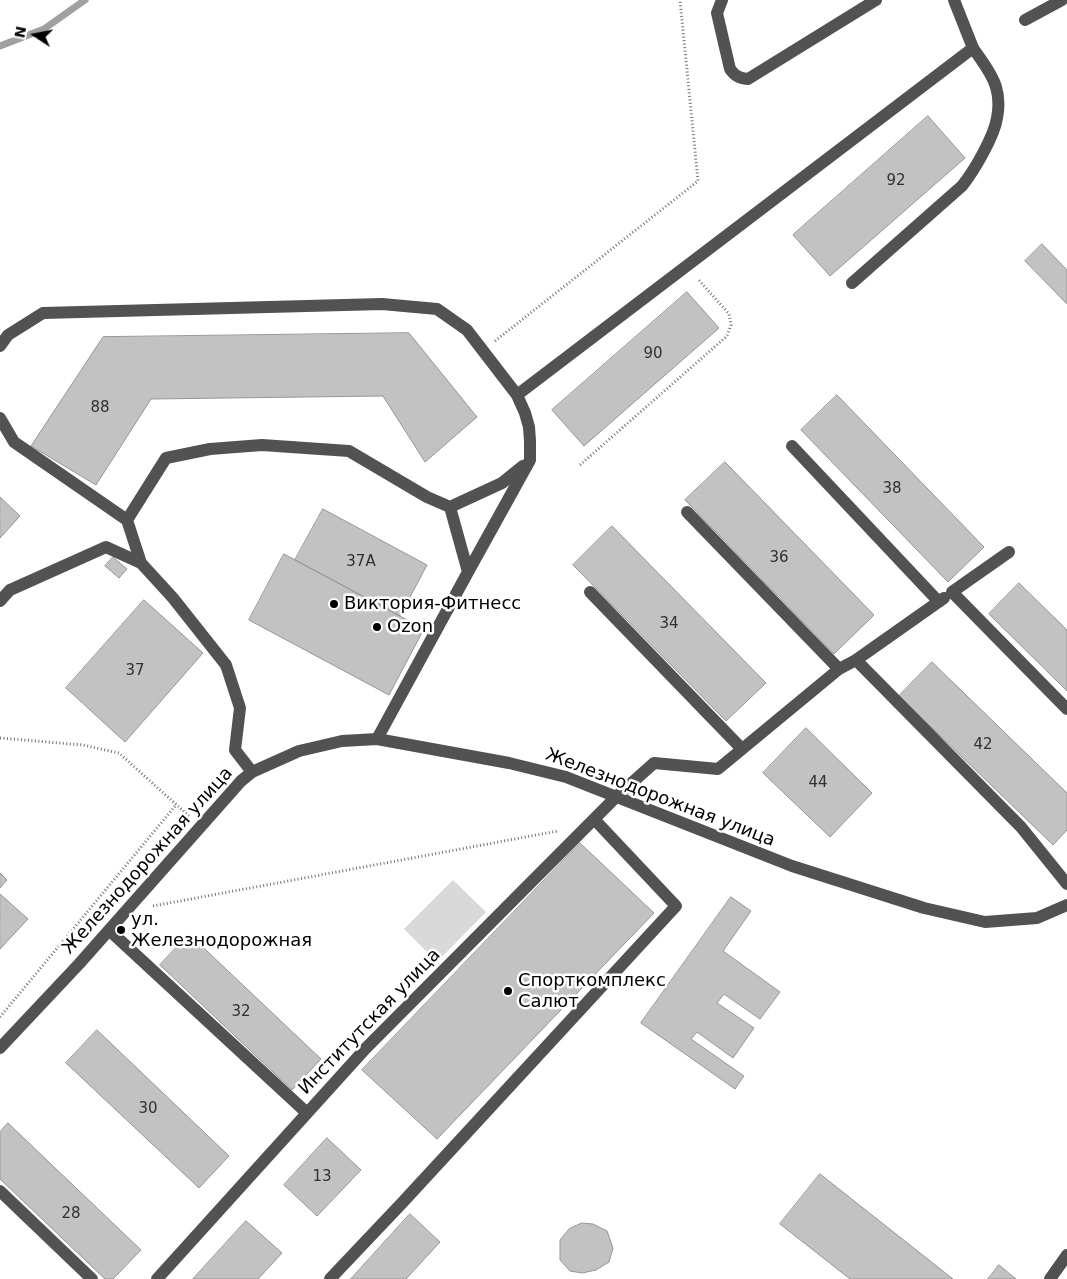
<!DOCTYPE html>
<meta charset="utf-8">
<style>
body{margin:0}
#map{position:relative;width:1067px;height:1279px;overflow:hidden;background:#fff;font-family:"DejaVu Sans",sans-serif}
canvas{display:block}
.north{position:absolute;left:10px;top:10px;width:50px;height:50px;-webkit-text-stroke:4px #fff;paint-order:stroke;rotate:281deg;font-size:14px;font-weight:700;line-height:20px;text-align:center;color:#000}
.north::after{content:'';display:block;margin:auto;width:18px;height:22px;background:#000;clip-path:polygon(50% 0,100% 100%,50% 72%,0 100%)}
</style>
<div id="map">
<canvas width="1067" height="1279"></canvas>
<div class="north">N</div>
</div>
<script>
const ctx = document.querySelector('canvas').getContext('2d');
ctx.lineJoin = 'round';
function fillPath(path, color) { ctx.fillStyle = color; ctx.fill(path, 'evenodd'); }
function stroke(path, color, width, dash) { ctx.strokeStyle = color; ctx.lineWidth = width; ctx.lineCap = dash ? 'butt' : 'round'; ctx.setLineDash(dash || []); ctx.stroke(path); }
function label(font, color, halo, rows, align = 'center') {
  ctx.font = font + ' "DejaVu Sans",sans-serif'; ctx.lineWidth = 5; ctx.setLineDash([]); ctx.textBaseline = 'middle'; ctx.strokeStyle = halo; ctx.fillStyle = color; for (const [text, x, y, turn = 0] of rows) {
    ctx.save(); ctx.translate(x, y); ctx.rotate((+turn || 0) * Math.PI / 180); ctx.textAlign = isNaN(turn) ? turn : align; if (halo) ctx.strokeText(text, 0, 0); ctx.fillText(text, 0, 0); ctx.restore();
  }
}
const green = new Path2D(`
 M453,880L486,912L437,962L404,929Z`);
const stream = new Path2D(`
 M0,46L44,29L85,0`);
const building = new Path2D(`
 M928,116L965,158L830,276L793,235Z
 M1042,244L1067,270V304L1025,261Z
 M687,292L719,328L584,446L552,410Z
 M409,333L477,417L425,462L383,396L151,399L96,485L31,446L103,337Z
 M837,395L984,547L948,582L801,430Z
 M725,462L874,615L834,654L685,500Z
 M0,497L20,516L0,538Z
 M323,509L427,565L400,616L295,560Z
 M612,526L766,683L726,721L573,565Z
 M284,554L424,629L389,695L249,620Z
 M113,557L127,569L119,578L105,566Z
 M1019,583L1067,630V691L989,614Z
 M144,600L203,653L125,742L66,688Z
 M932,662L1067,793V830L1053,845L899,696Z
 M806,728L872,793L830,837L763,773Z
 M580,843L654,913L437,1139L362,1070Z
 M0,873L7,880L0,888Z
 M0,894L28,919L0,949Z
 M731,897L751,911L723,951L780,992L760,1019L724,994L717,1003L754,1028L733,1058L697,1032L691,1039L744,1076L735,1089L641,1023Z
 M189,934L321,1059L292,1090L160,965Z
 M97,1030L229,1156L199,1188L66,1063Z
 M8,1123L141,1250L113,1279H105L0,1179V1132Z
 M327,1138L361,1170L317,1216L284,1185Z
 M820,1174L953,1279H850L780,1224Z
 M410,1214L440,1242L406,1279H351Z
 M246,1221L282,1253L258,1279H193Z
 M582,1223L593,1224L607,1231L613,1248L609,1262L596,1270L582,1273L570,1271L560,1260V1240L569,1229Z
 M999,1265L1016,1279H988Z`);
const path = new Path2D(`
 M495,341L698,181L680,0
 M580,465L727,336L731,325L729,314L698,279
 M0,738L83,745L119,753L189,816
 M153,906L558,831
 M0,1017L176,805`);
const minor = new Path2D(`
 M722,0L717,13L730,69C735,76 739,78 748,79L876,0
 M1025,20L1062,0
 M852,283L962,186C974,171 994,137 997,118C999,108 999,97 996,87C992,73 981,60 973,48
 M0,346L8,335L43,313L382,304L437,309L467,330L517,395L525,413L529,427L530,441V460L468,572L377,739
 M517,395L973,48L954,0
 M0,418L14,442L127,520
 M792,446L939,602
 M450,507L468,572
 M687,512L839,669
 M1009,552L952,592L1067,709
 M141,563L127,520L166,458L210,449L262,445L349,451L427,497L450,507L502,483L523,466
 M590,592L742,749
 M0,601L10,590L106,547L141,563L173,598L226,665L240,708L235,750L252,772
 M856,660L944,598
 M109,930L307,1113
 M0,1048L79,964L241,781L252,772L299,751L342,741L377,739L509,763L566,777L792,866L924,908L985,922L1037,918L1067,905
 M0,1191L92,1279
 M157,1279L366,1048L616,797L654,763L718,769L839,669L856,660L1021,827L1067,884
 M330,1279L402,1203L676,906L594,819
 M1050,1279L1067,1255`);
const markers = [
 [334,604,5,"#000"],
 [377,627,5,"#000"],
 [121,930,5,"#000"],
 [508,991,5,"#000"]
];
const numberNames = [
 ["92",896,181],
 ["90",653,354],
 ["88",100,408],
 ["38",892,489],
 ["36",779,558],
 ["37А",361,562],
 ["34",669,624],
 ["37",135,671],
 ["42",983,745],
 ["44",818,783],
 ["32",241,1012],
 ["30",148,1109],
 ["13",322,1177],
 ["28",71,1214]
];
const poiNames = [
 ["Виктория-Фитнесс",344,604],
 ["Ozon",387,627],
 ["ул.",131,920],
 ["Железнодорожная",131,941],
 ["Спорткомплекс",518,981],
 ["Салют",518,1002]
];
const streetNames = [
 ["Железнодорожная улица",660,798,21],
 ["Железнодорожная улица",148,861,-48],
 ["Институтская улица",370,1022,-46]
];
fillPath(green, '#d9d9d9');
stroke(stream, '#a0a0a0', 7);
fillPath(building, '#c2c2c2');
stroke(building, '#969696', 1);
stroke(path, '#747474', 3, [1, 2.5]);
stroke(minor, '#525252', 12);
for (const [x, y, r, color] of markers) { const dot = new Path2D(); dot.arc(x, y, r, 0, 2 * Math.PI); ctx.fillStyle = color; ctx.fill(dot); stroke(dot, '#fff', 2); }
label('15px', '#303030', null, numberNames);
label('18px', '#000', '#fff', poiNames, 'left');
label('18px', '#000', '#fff', streetNames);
</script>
